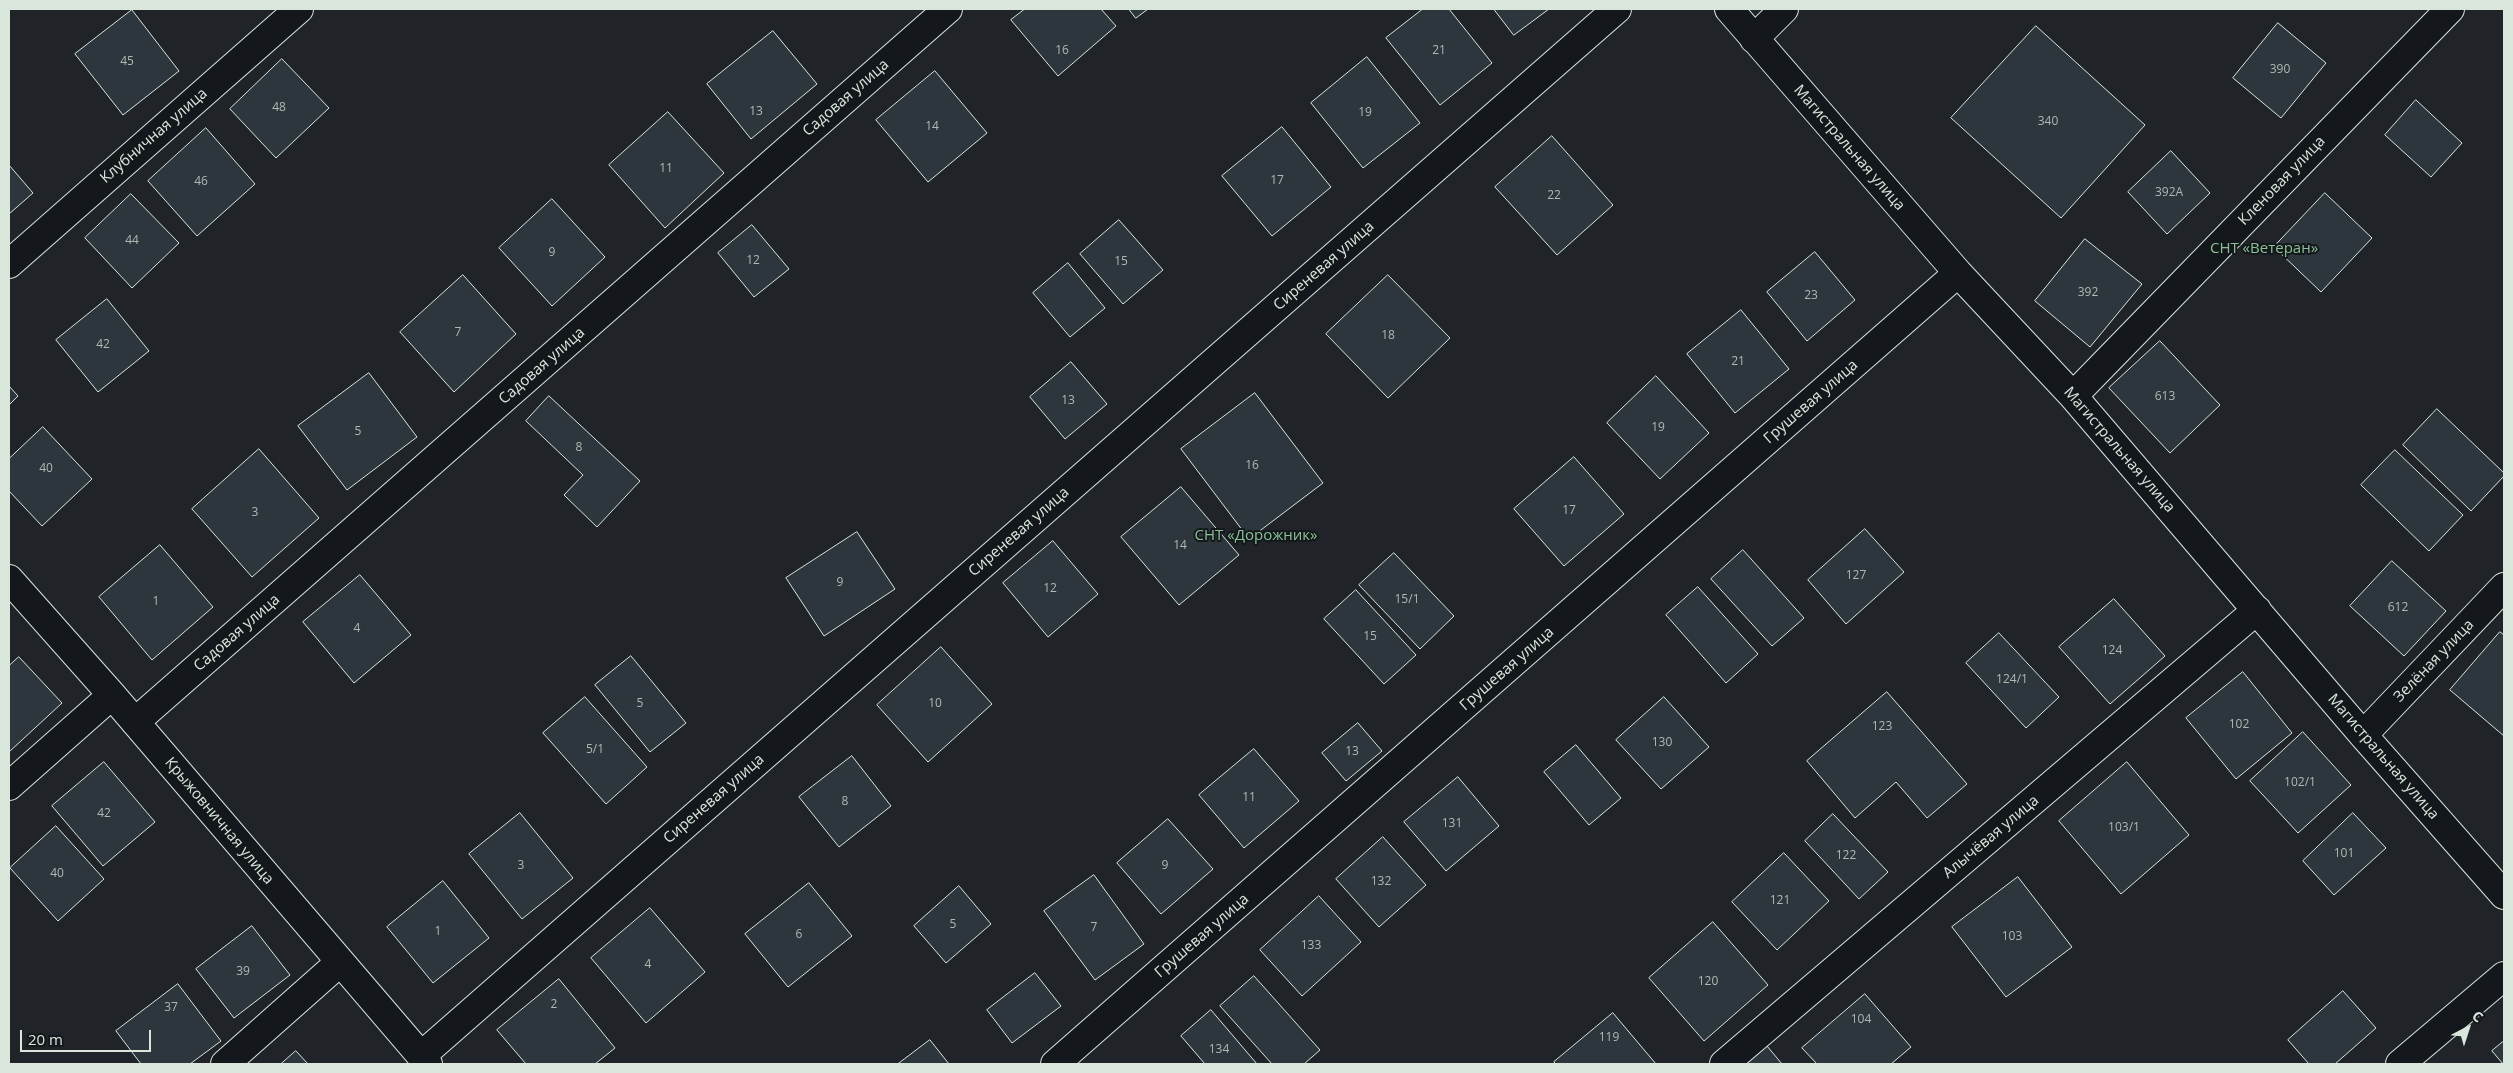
<!DOCTYPE html>
<meta charset="utf-8">
<style>
body{margin:0}
#map{position:relative;width:2513px;height:1073px;overflow:hidden;background:#14181c;font-family:"Open Sans",sans-serif}
canvas{display:block}
.frame{position:absolute;inset:0;border:10px solid #d8e6dc;pointer-events:none}
.north{position:absolute;left:2443px;top:1003px;width:50px;height:50px;-webkit-text-stroke:4px #14181c;paint-order:stroke;rotate:40deg;font-size:14px;font-weight:700;line-height:20px;text-align:center;color:#d8e6dc}
.north::after{content:'';display:block;margin:auto;width:18px;height:22px;background:#d8e6dc;clip-path:polygon(50% 0,100% 100%,50% 72%,0 100%)}
.scale{position:absolute;left:20px;top:1030px;width:131px;height:22px;box-sizing:border-box;border:2px solid #d8e6dc;border-top:0;padding-left:6px;font-size:15px;line-height:18px;white-space:nowrap;color:#d8e6dc;-webkit-text-stroke:4px #14181c;paint-order:stroke}
</style>
<div id="map">
<canvas width="2513" height="1073"></canvas>
<div class="frame"></div>
<div class="north">С</div>
<div class="scale">20 m</div>
</div>
<script>
const ctx = document.querySelector('canvas').getContext('2d');
ctx.lineJoin = 'round';
function fillPath(path, color) { ctx.fillStyle = color; ctx.fill(path, 'evenodd'); }
function stroke(path, color, width, dash) { ctx.strokeStyle = color; ctx.lineWidth = width; ctx.lineCap = dash ? 'butt' : 'round'; ctx.setLineDash(dash || []); ctx.stroke(path); }
function label(font, color, halo, rows, align = 'center') {
  ctx.font = font + ' "Open Sans",sans-serif'; ctx.lineWidth = 4; ctx.setLineDash([]); ctx.textBaseline = 'middle'; ctx.strokeStyle = halo; ctx.fillStyle = color; for (const [text, x, y, turn = 0] of rows) {
    ctx.save(); ctx.translate(x, y); ctx.rotate((+turn || 0) * Math.PI / 180); ctx.textAlign = isNaN(turn) ? turn : align; if (halo) ctx.strokeText(text, 0, 0); ctx.fillText(text, 0, 0); ctx.restore();
  }
}
const green = new Path2D(`
 M9,9H2504V1064H9Z`);
const building = new Path2D(`
 M1025,9H1101L1116,26L1058,76L1011,20Z
 M1129,9H1148L1136,18Z
 M1423,9H1449L1492,63L1440,105L1386,38Z
 M1494,9H1549L1514,35Z
 M132,10L179,71L123,115L75,54Z
 M2278,23L2326,63L2281,118L2233,78Z
 M2036,26L2145,125L2061,218L1951,118Z
 M773,31L817,84L751,139L707,84Z
 M1367,57L1420,123L1363,168L1311,103Z
 M282,59L329,108L276,158L230,109Z
 M935,71L987,133L928,182L876,120Z
 M2416,100L2462,143L2431,177L2385,135Z
 M668,112L724,173L665,228L609,165Z
 M1282,127L1331,187L1272,236L1222,176Z
 M206,128L255,184L197,236L148,181Z
 M1552,136L1613,205L1557,255L1495,187Z
 M2171,151L2210,193L2167,234L2128,192Z
 M9,165L33,193L9,214Z
 M2325,193L2372,238L2321,292L2274,247Z
 M131,194L179,243L132,288L85,238Z
 M552,199L605,257L552,306L499,248Z
 M1119,220L1163,270L1123,304L1080,254Z
 M752,225L789,269L754,297L718,253Z
 M2085,239L2142,284L2090,347L2035,301Z
 M1815,252L1855,300L1807,341L1767,292Z
 M1068,263L1105,308L1070,337L1033,293Z
 M463,275L516,334L454,392L400,332Z
 M1388,275L1450,338L1388,398L1326,334Z
 M107,299L149,351L98,392L56,340Z
 M1741,310L1789,369L1735,413L1687,354Z
 M2160,341L2220,405L2170,453L2109,388Z
 M1071,362L1107,404L1065,439L1030,397Z
 M369,373L417,437L347,490L298,426Z
 M1656,376L1709,433L1660,479L1607,423Z
 M9,386L18,396L9,405Z
 M1255,393L1323,483L1249,539L1181,449Z
 M549,396L640,481L597,527L564,495L583,475L526,421Z
 M2437,409L2504,473V476L2471,511L2403,445Z
 M43,427L92,479L42,526L9,491V459Z
 M259,449L319,518L252,577L192,509Z
 M2395,450L2463,515L2429,551L2361,485Z
 M1574,457L1624,514L1564,566L1514,509Z
 M1181,487L1239,555L1179,605L1121,537Z
 M1865,529L1904,572L1846,624L1808,580Z
 M857,532L895,589L824,636L786,578Z
 M1053,541L1098,594L1048,637L1003,583Z
 M160,545L213,607L152,660L99,597Z
 M1743,550L1804,618L1772,646L1711,579Z
 M1394,553L1454,616L1420,649L1359,585Z
 M2392,561L2446,611L2404,656L2350,606Z
 M360,575L411,635L354,683L303,622Z
 M1698,587L1758,654L1726,683L1666,615Z
 M1356,590L1416,655L1384,684L1324,619Z
 M2114,599L2165,656L2110,704L2059,647Z
 M2500,632L2504,635V736L2450,690Z
 M1999,633L2059,697L2026,728L1966,663Z
 M941,647L992,704L928,762L877,705Z
 M631,656L686,723L650,752L595,685Z
 M19,657L62,703L9,752V666Z
 M2243,672L2292,733L2236,779L2186,718Z
 M1887,692L1967,784L1927,818L1896,782L1855,818L1807,761Z
 M585,697L647,767L606,804L543,733Z
 M1664,697L1709,747L1661,789L1616,740Z
 M1358,723L1382,751L1346,781L1322,753Z
 M2303,732L2351,785L2298,833L2250,781Z
 M1576,745L1621,798L1589,825L1544,772Z
 M1254,749L1299,801L1244,848L1199,795Z
 M852,756L891,806L839,847L799,797Z
 M104,762L155,822L103,866L52,806Z
 M2127,762L2189,835L2121,894L2059,821Z
 M1458,777L1499,826L1446,871L1404,822Z
 M520,813L573,878L522,919L469,854Z
 M2353,813L2386,848L2334,895L2303,861Z
 M1833,814L1888,872L1859,899L1805,841Z
 M1168,819L1213,869L1161,914L1117,863Z
 M56,826L104,879L58,921L10,868Z
 M1383,837L1426,885L1379,927L1336,879Z
 M1784,853L1829,901L1777,950L1732,902Z
 M1094,875L1144,944L1095,980L1044,911Z
 M2018,877L2072,947L2006,997L1952,927Z
 M443,881L489,938L433,983L387,927Z
 M809,883L852,936L788,987L745,934Z
 M959,886L991,924L946,963L914,926Z
 M1319,896L1361,942L1302,996L1260,950Z
 M650,908L705,972L646,1023L591,958Z
 M1713,922L1768,985L1704,1041L1649,978Z
 M252,926L290,975L234,1018L196,969Z
 M1035,973L1061,1006L1012,1043L987,1010Z
 M1254,976L1320,1050L1304,1064H1272L1220,1006Z
 M559,979L615,1048L595,1064H526L497,1030Z
 M178,984L221,1041L190,1064H141L116,1031Z
 M2343,991L2376,1028L2335,1064H2309L2288,1040Z
 M1865,994L1911,1047L1891,1064H1817L1802,1048Z
 M1211,1010L1257,1064H1205L1181,1036Z
 M1613,1013L1656,1064H1556L1554,1062Z
 M930,1040L949,1064H898Z
 M2504,1041V1064H2503L2492,1051Z
 M1767,1046L1782,1064H1745Z
 M296,1051L308,1064H281Z`);
const minor = new Path2D(`
 M1729,9L1958,273L2073,396L2363,735L2504,895
 M1754,39L1784,9
 M9,264L299,9
 M2073,396L2450,9
 M9,579L112,695L428,1064
 M135,722L948,9
 M2363,735L2504,587
 M9,786L112,695
 M421,1056L1617,9
 M225,1064L339,963
 M1055,1064L1958,273
 M1724,1064L2257,610
 M2400,1064L2504,976`);
const numberNames = [
 ["16",1062,51],
 ["21",1439,51],
 ["45",127,62],
 ["390",2280,70],
 ["48",279,108],
 ["13",756,112],
 ["19",1365,113],
 ["340",2048,122],
 ["14",932,127],
 ["11",666,169],
 ["17",1277,181],
 ["46",201,182],
 ["392А",2169,193],
 ["22",1554,196],
 ["44",132,241],
 ["9",552,253],
 ["12",753,261],
 ["15",1121,262],
 ["392",2088,293],
 ["23",1811,296],
 ["7",458,333],
 ["18",1388,336],
 ["42",103,345],
 ["21",1738,362],
 ["613",2165,397],
 ["13",1068,401],
 ["19",1658,428],
 ["5",358,432],
 ["8",579,448],
 ["16",1252,466],
 ["40",46,469],
 ["17",1569,511],
 ["3",255,513],
 ["14",1180,546],
 ["127",1856,576],
 ["9",840,583],
 ["12",1050,589],
 ["15/1",1407,600],
 ["1",156,602],
 ["612",2398,608],
 ["4",357,629],
 ["15",1370,637],
 ["124",2112,651],
 ["124/1",2012,680],
 ["5",640,704],
 ["10",935,704],
 ["102",2239,725],
 ["123",1882,727],
 ["130",1662,743],
 ["5/1",595,750],
 ["13",1352,752],
 ["102/1",2300,783],
 ["11",1249,798],
 ["8",845,802],
 ["42",104,814],
 ["131",1452,824],
 ["103/1",2124,828],
 ["101",2344,854],
 ["122",1846,856],
 ["3",521,866],
 ["9",1165,866],
 ["40",57,874],
 ["132",1381,882],
 ["121",1780,901],
 ["5",953,925],
 ["7",1094,928],
 ["1",438,932],
 ["6",799,935],
 ["103",2012,937],
 ["133",1311,946],
 ["4",648,965],
 ["39",243,972],
 ["120",1708,982],
 ["2",554,1005],
 ["37",171,1008],
 ["104",1861,1020],
 ["119",1609,1038],
 ["134",1219,1050]
];
const streetNames = [
 ["Садовая улица",846,98,-41],
 ["Клубничная улица",154,136,-41],
 ["Магистральная улица",1849,148,49],
 ["Кленовая улица",2282,181,-46],
 ["Сиреневая улица",1324,266,-41],
 ["Садовая улица",542,366,-41],
 ["Грушевая улица",1811,402,-41],
 ["Магистральная улица",2119,450,49],
 ["Сиреневая улица",1019,532,-41],
 ["Садовая улица",237,633,-41],
 ["Зелёная улица",2434,661,-46],
 ["Грушевая улица",1507,669,-41],
 ["Магистральная улица",2383,757,49],
 ["Сиреневая улица",714,799,-41],
 ["Крыжовничная улица",219,821,50],
 ["Алычёвая улица",1991,837,-40],
 ["Грушевая улица",1202,936,-41]
];
const parkNames = [
 ["СНТ «Ветеран»",2264,249],
 ["СНТ «Дорожник»",1256,536]
];
fillPath(green, '#202428');
stroke(green, '#939e99', 1);
fillPath(building, '#2c363c');
stroke(building, '#d8e6dc', 1);
stroke(minor, '#d8e6dc', 30);
stroke(minor, '#14181c', 28);
label('12px', '#adbab4', null, numberNames);
label('15px', '#d8e6dc', '#14181c', streetNames);
label('15px', '#8ac095', '#14181c', parkNames);
</script>
